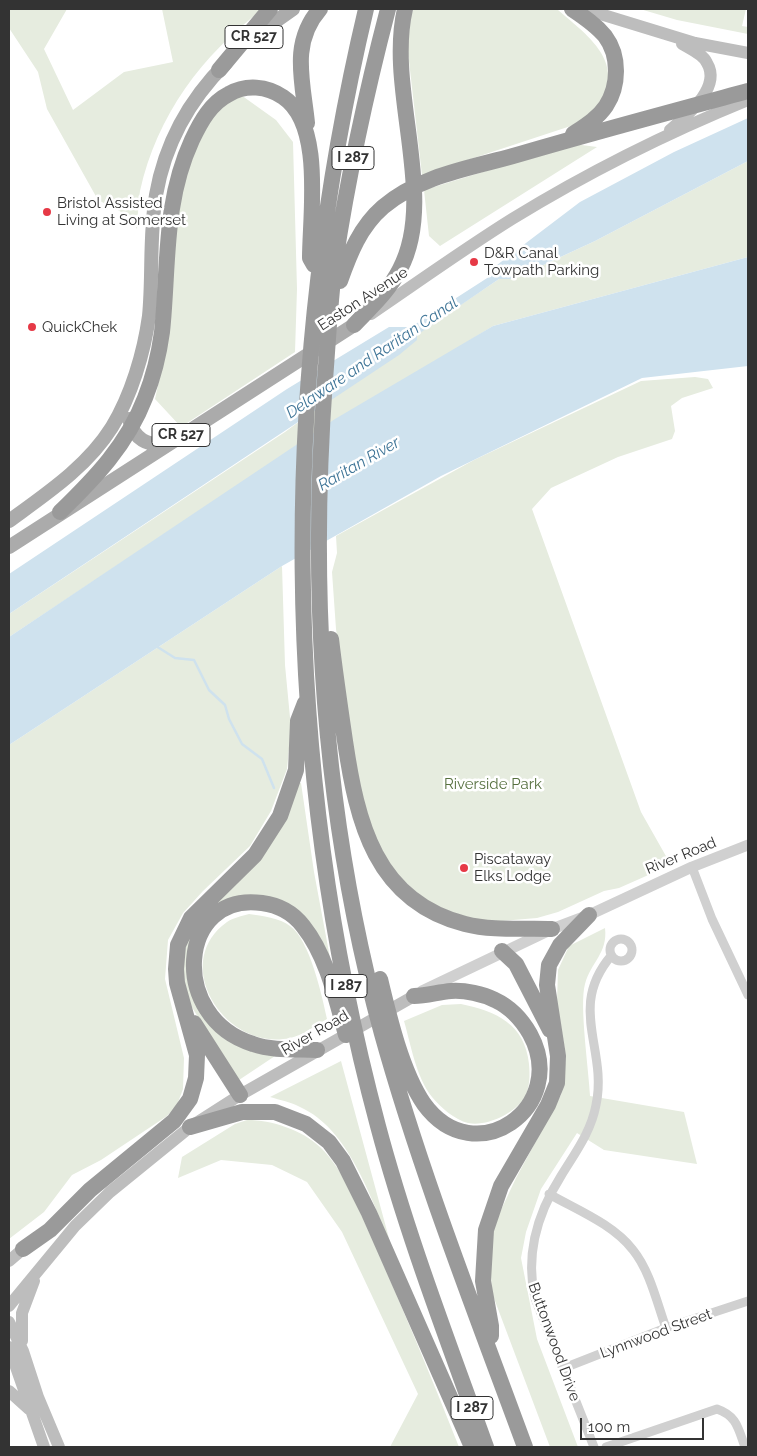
<!DOCTYPE html>
<style>
body{margin:0}
#map{position:relative;width:757px;height:1456px;overflow:hidden;background:#fff;font-family:Raleway,sans-serif}
canvas{display:block}
.frame{position:absolute;inset:0;border:10px solid #333;pointer-events:none}
.scale{position:absolute;left:580px;top:1418px;width:124px;height:22px;box-sizing:border-box;border:2px solid #333;border-top:0;padding-left:6px;font-size:15px;line-height:18px;white-space:nowrap;color:#333;-webkit-text-stroke:4px #fff;paint-order:stroke}
</style>
<div id="map">
<canvas width="757" height="1456"></canvas>
<div class="frame"></div>
<div class="scale">100 m</div>
</div>
<script>
const ctx = document.querySelector('canvas').getContext('2d');
ctx.lineJoin = 'round';
function fillPath(path, color) { ctx.fillStyle = color; ctx.fill(path, 'evenodd'); }
function stroke(path, color, width, dash) { ctx.strokeStyle = color; ctx.lineWidth = width; ctx.lineCap = dash ? 'butt' : 'round'; ctx.setLineDash(dash || []); ctx.stroke(path); }
function label(font, color, halo, rows, align = 'center') {
  ctx.font = font + ' Raleway,sans-serif'; ctx.lineWidth = 5; ctx.setLineDash([]); ctx.textBaseline = 'middle'; ctx.strokeStyle = halo; ctx.fillStyle = color; for (const [text, x, y, turn = 0] of rows) {
    ctx.save(); ctx.translate(x, y); ctx.rotate((+turn || 0) * Math.PI / 180); ctx.textAlign = isNaN(turn) ? turn : align; if (halo) ctx.strokeText(text, 0, 0); ctx.fillText(text, 0, 0); ctx.restore();
  }
}
const green = new Path2D(`
 M9,9H67L44,49L73,110L124,72L173,62L162,9H263C202,55 157,115 140,191C138,203 138,216 137,229L129,216L98,200L47,109L38,72L9,28Z
 M413,9H557C579,29 618,54 606,89C603,100 594,110 589,120L422,175L406,35Z
 M640,9H746L742,26L748,27V34L677,20Z
 M241,95L276,120L293,142L297,289L295,352L181,427L155,399L164,358L174,217L193,152L223,98Z
 M574,144L597,147L440,246L429,236L424,190Z
 M748,161V257L493,326L284,455L9,637V614L285,432L416,335L499,279H513L595,241Z
 M695,377L708,379L713,388L682,398L671,406L675,431L672,439L618,457L551,488L532,509L641,812L671,865L619,888L604,891L558,912L537,918L501,921L469,920L425,900L392,870L367,820L354,760L336,629L332,572L337,553L336,536L474,460L641,381Z
 M282,566L285,665L291,728L287,769L271,811L250,846L203,891L183,913L168,940L165,979L184,1058L183,1089L177,1105L167,1116L101,1160L72,1175L44,1212L9,1239V745Z
 M299,783H301L314,872L333,974L281,903L206,918L196,1002L275,1056L239,1080L232,1073L190,1004L181,971L188,932Z
 M249,914C262,916 280,918 290,926C310,940 322,996 327,1019C316,1025 302,1036 290,1038C225,1052 169,963 227,922C233,918 242,916 249,914Z
 M605,928C608,953 591,962 585,984C579,1005 589,1071 590,1096L684,1112L697,1164L604,1150L577,1133L541,1189L526,1232L521,1258L537,1339L578,1447H550L492,1293L490,1262L494,1225L516,1178L561,1095L566,1057L557,1002L558,970L569,946Z
 M461,1004C496,1011 525,1024 529,1064C530,1075 530,1086 525,1097C515,1113 487,1127 468,1123C455,1120 440,1107 432,1097C416,1077 411,1045 404,1021L442,1005Z
 M341,1061L390,1242C370,1197 349,1129 300,1107C291,1102 280,1100 270,1097Z
 M247,1120C272,1120 302,1130 320,1147C346,1172 359,1211 374,1243C404,1311 432,1379 459,1447H390L418,1394L342,1232L307,1182L272,1165L221,1160L178,1178L182,1157L235,1124Z`);
const water = new Path2D(`
 M748,118V161L595,241L513,279H499L417,335V340L399,355L9,614V574L287,389L389,327H411L495,273L497,265L580,202L674,152Z
 M748,257V366L642,378L441,476L282,566L9,745V637L335,419L493,326Z`);
const stream = new Path2D(`
 M156,646L175,658L194,660L209,690L225,705L229,719L242,744L262,759L274,788`);
const minor = new Path2D(`
 M692,867L712,919L748,995
 M610 950a11 11 0 1 1 22 0a11 11 0 1 1-22 0Z
 M549,1194C577,1210 613,1224 633,1250C650,1271 657,1303 666,1328
 M564,1368L666,1328L748,1301
 M594,1447L535,1298C525,1254 537,1214 561,1176C575,1153 591,1132 596,1105C608,1049 567,1008 611,956
 M606,1447L717,1409C737,1416 738,1428 745,1447`);
const tertiary = new Path2D(`
 M422,991L552,929L589,915L692,867L748,845`);
const secondary = new Path2D(`
 M584,9L695,43L748,53
 M670,130C686,116 722,88 707,63C703,54 690,49 682,44
 M371,314C418,282 464,249 512,219C587,173 667,133 748,100
 M9,1261L23,1249
 M9,1306L75,1226L110,1192L190,1127L240,1095L414,996
 M9,1322L23,1351L38,1397L59,1447
 M22,1341V1313L34,1281
 M9,1347L44,1447
 M9,1391L29,1409`);
const primary = new Path2D(`
 M252,38L293,9
 M129,419C134,439 147,447 167,443
 M9,521C46,494 87,467 112,427C131,396 144,353 149,316C153,276 149,235 156,195C165,143 189,100 226,63
 M9,547L354,325`);
const motorway = new Path2D(`
 M366,9C279,376 280,760 378,1126C407,1235 448,1341 486,1447
 M388,9C366,93 348,177 335,262C330,301 328,341 325,380C309,599 324,822 382,1034C421,1174 475,1311 525,1447
 M572,9C584,17 596,25 605,36C620,56 619,86 606,106C598,118 585,126 573,134
 M219,70L270,9
 M307,123C303,82 290,43 320,9
 M340,281C350,253 360,227 383,207C419,176 470,168 513,156C591,133 670,112 748,91
 M354,325C370,308 389,291 400,269C438,197 386,90 405,9
 M60,512C95,478 127,445 145,398C153,378 159,354 162,332C169,265 163,203 192,140C201,121 211,103 229,94C246,84 267,86 283,97C324,124 310,215 310,258L314,265
 M331,639C335,673 340,707 345,741C357,822 375,901 465,924C492,931 524,928 552,929
 M502,951L516,964L550,1030
 M380,979C389,1017 402,1072 424,1104C475,1174 570,1107 530,1034C522,1020 510,1007 495,1000C483,994 465,990 451,991C438,992 427,996 414,996
 M194,1023L240,1095
 M317,1050C296,1049 273,1051 253,1044C168,1018 178,891 262,903C278,905 293,913 303,926C327,956 336,999 346,1035
 M190,1127L242,1112H275L306,1124L329,1142L343,1161L369,1213L472,1447
 M23,1249L50,1230L90,1190L174,1121L190,1099L196,1078L197,1055L177,983L176,969L178,945L191,918L255,855L280,816L296,770L298,721L305,703
 M491,1336V1326L483,1281L486,1230L501,1186L548,1105L557,1083L558,1056L547,985L549,965L560,945L589,915`);
const markers = [
 [47,212,5,"#e63946"],
 [474,262,5,"#e63946"],
 [32,327,5,"#e63946"],
 [464,868,5,"#e63946"]
];
const shields = [
 [254,37,58],
 [353,158,42],
 [181,435,58],
 [346,986,42],
 [472,1408,42]
];
const shieldNames = [
 ["CR 527",254,37],
 ["I 287",353,158],
 ["CR 527",181,435],
 ["I 287",346,986],
 ["I 287",472,1408]
];
const poiNames = [
 ["Bristol Assisted",57,203],
 ["Living at Somerset",57,220],
 ["D&R Canal",484,253],
 ["Towpath Parking",484,270],
 ["QuickChek",42,327],
 ["Piscataway",474,859],
 ["Elks Lodge",474,876]
];
const streetNames = [
 ["Easton Avenue",363,299,-33],
 ["River Road",681,856,-22],
 ["River Road",315,1033,-30],
 ["Lynnwood Street",656,1334,-20],
 ["Buttonwood Drive",554,1342,70]
];
const parkNames = [
 ["Riverside Park",493,784]
];
const waterNames = [
 ["Delaware and Raritan Canal",372,358,-34],
 ["Raritan River",359,464,-30]
];
fillPath(green, '#e6ecdf');
fillPath(water, '#cfe2ee');
stroke(stream, '#cfe2ee', 2.5);
stroke(minor, '#d0d0d0', 9);
stroke(tertiary, '#d0d0d0', 11);
stroke(secondary, '#bdbdbd', 12);
stroke(primary, '#ababab', 14);
stroke(motorway, '#9a9a9a', 16);
for (const [x, y, r, color] of markers) { const dot = new Path2D(); dot.arc(x, y, r, 0, 2 * Math.PI); ctx.fillStyle = color; ctx.fill(dot); stroke(dot, '#fff', 2); }
for (const [x, y, w] of shields) { const box = new Path2D(); box.roundRect(x - w / 2, y - 11.5, w, 23, 4); ctx.fillStyle = '#fff'; ctx.fill(box); stroke(box, '#333', 1); }
label('bold 14px', '#333', null, shieldNames);
label('15px', '#333', '#fff', poiNames, 'left');
label('15px', '#333', '#fff', streetNames);
label('15px', '#56703f', '#fff', parkNames);
label('italic 16px', '#3f7597', '#fff', waterNames);
</script>
